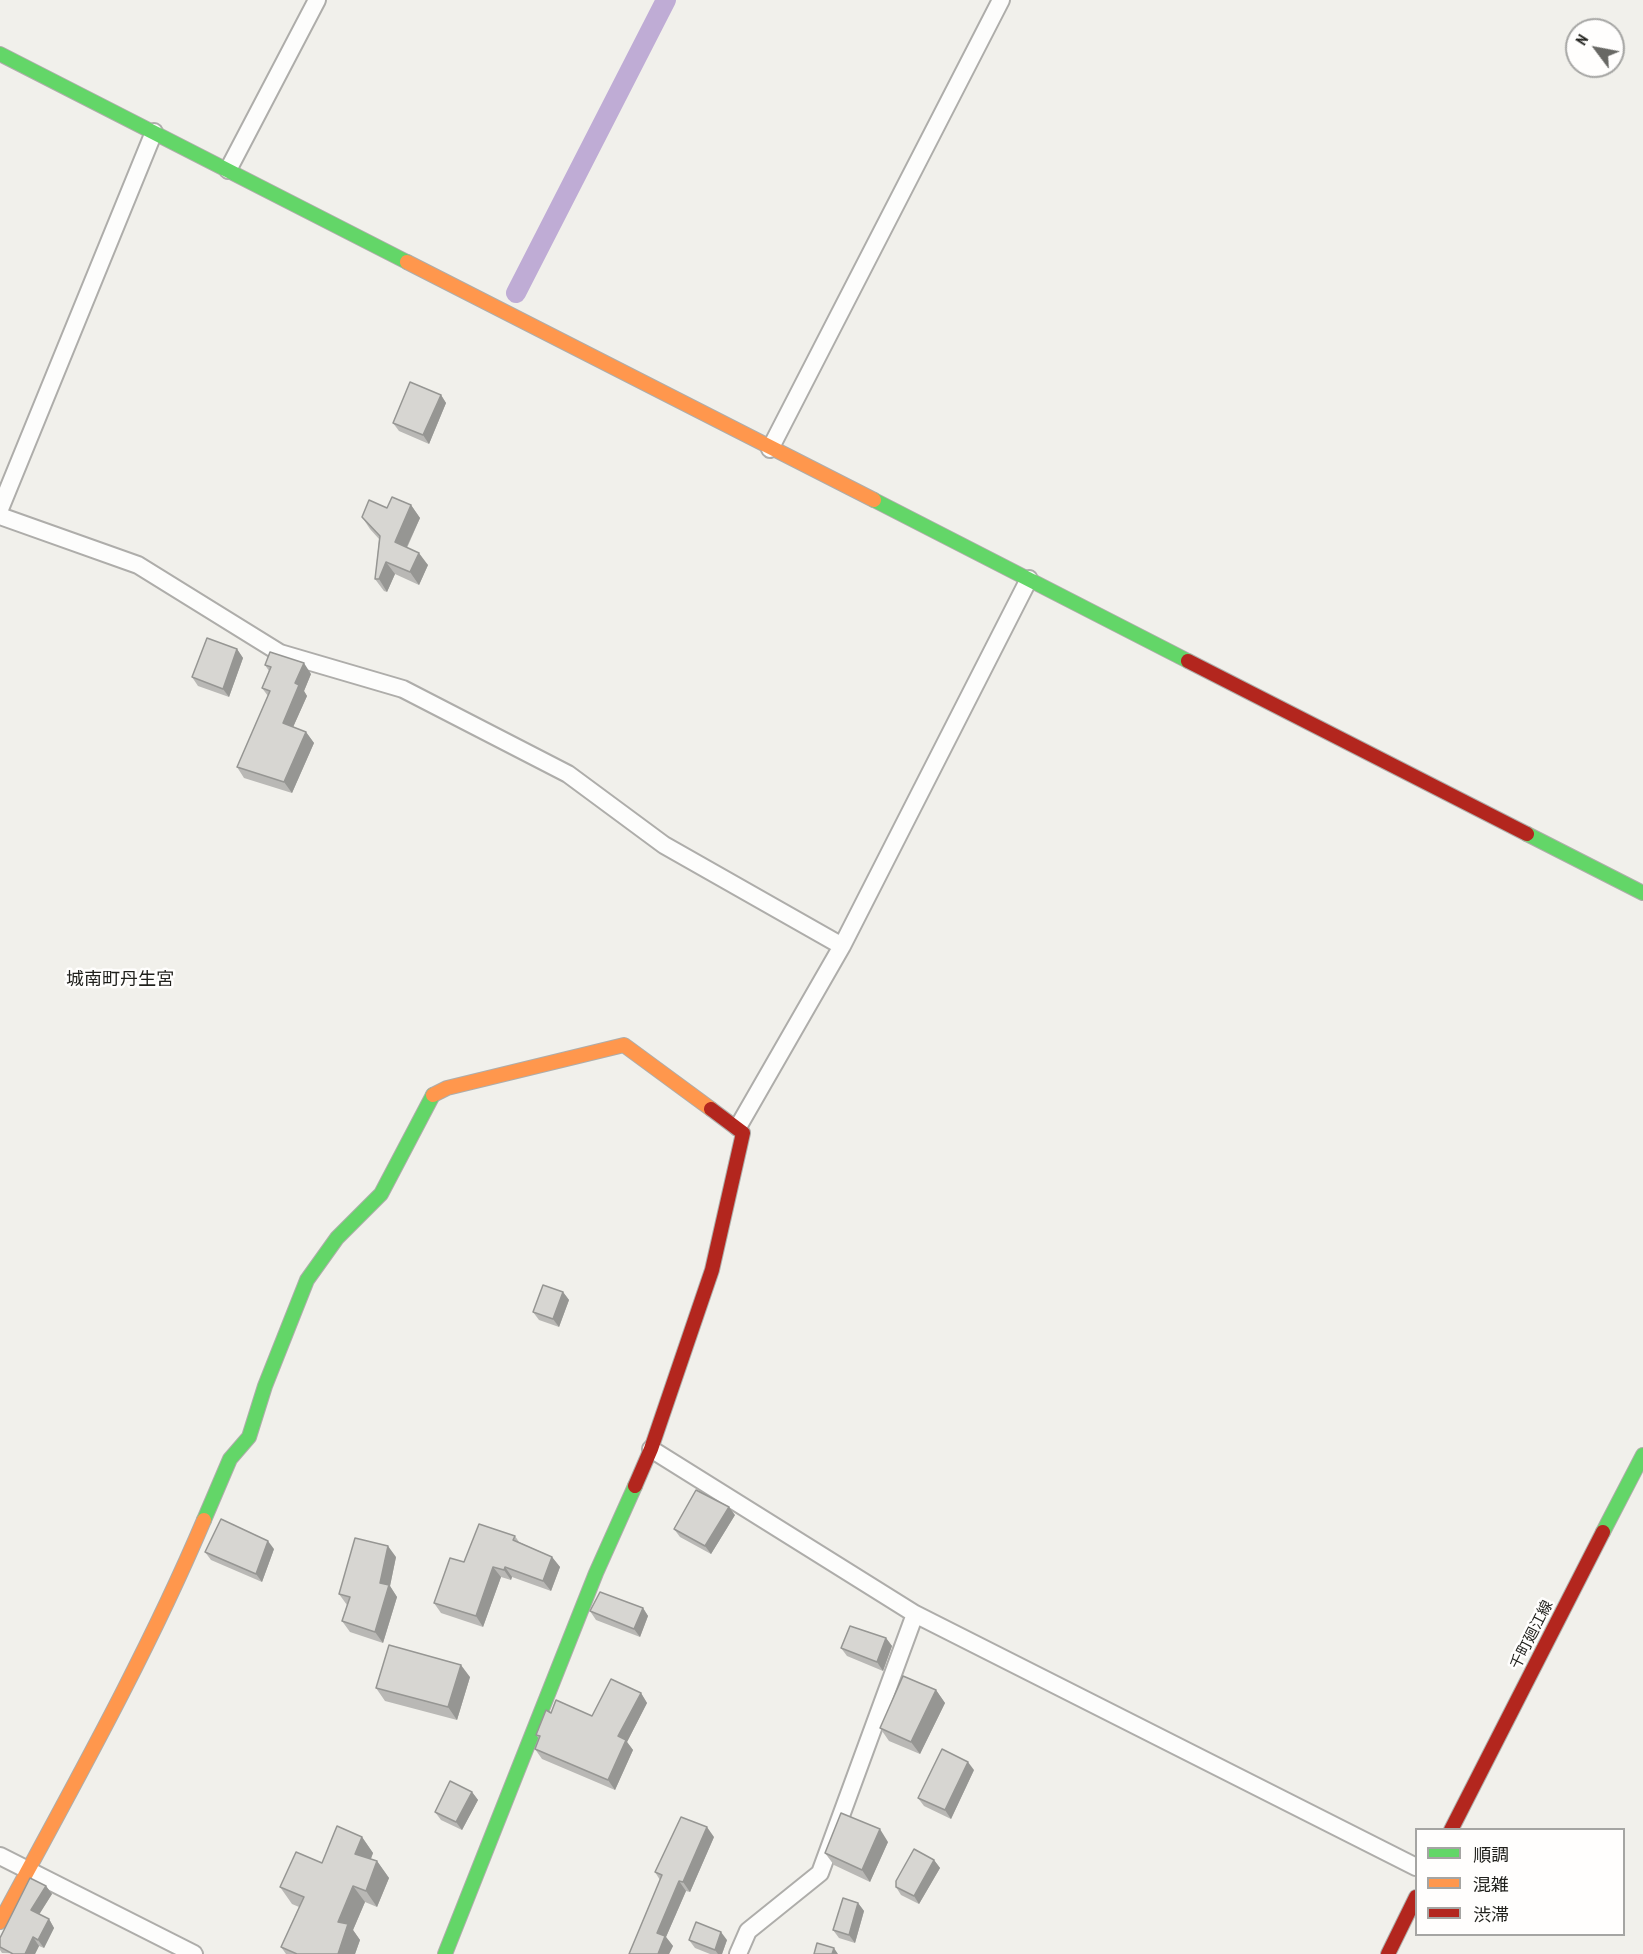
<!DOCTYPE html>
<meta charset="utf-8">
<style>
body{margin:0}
#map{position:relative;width:1643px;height:1954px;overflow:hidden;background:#f1f0eb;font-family:"PT Sans Narrow","Noto Sans JP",sans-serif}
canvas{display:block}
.legend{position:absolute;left:1415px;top:1828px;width:210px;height:108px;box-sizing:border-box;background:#fffefd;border:2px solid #a5a5a3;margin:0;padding:8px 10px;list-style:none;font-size:18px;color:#1f1f1b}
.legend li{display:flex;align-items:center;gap:12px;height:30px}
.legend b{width:30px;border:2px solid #a5a5a3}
.north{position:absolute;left:1565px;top:18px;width:60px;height:60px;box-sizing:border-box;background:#fffefd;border:2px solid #a5a5a3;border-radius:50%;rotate:302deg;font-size:16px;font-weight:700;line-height:24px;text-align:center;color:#1f1f1b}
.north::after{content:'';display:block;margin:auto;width:21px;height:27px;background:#686864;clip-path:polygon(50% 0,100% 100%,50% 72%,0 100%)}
</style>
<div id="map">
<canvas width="1643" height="1954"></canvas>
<ul class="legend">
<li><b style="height:8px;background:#63d668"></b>順調</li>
<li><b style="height:8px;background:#ff974d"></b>混雑</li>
<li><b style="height:8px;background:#b3261e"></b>渋滞</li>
</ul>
<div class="north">N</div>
</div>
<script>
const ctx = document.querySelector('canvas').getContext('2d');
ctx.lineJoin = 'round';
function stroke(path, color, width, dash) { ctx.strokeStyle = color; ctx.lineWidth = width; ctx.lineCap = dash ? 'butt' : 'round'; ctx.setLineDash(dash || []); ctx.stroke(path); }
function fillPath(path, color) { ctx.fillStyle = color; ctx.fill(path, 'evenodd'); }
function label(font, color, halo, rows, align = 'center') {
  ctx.font = font + ' "PT Sans Narrow","Noto Sans JP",sans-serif'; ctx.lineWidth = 5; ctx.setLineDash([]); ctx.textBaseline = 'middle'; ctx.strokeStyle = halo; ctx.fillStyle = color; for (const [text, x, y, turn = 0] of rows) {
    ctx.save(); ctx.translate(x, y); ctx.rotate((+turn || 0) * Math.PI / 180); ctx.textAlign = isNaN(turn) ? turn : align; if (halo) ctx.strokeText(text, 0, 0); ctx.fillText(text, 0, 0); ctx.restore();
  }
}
const canal = new Path2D(`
 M516,293L666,0`);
const street = new Path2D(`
 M228,170L317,0
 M770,449L1001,0
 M0,509L154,132
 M0,516L138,565L280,653L403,689L568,774L664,845L842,946
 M738,1127L842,946L1029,579
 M651,1449L915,1614L1416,1867
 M0,1856L194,1954
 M738,1954L748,1931L820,1873L915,1614`);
const fast = new Path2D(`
 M0,54L407,262
 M874,500L1188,661
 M1527,834L1643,893
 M204,1520L230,1459L249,1437L265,1386L307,1280L337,1238L381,1194L433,1095
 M1603,1532L1643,1455
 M445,1954L596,1573L635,1486`);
const slow = new Path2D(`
 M407,262L874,500
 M433,1095L447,1088L624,1045L711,1109
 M0,1922C71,1790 145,1659 204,1520`);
const jam = new Path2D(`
 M1188,661L1527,834
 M635,1486L651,1449L712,1270L743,1133L711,1109
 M1451,1830L1603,1532
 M1388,1954L1416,1897`);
const wall = new Path2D(`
 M441,395L446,403L429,444L399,431L393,423Z
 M411,505L420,518L407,548L428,565L419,585L395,574L387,592L384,591L375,579L379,539L370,529L362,517L387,508Z
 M237,649L243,658L229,697L198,686L192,677Z
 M265,665L311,674L304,691L307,696L293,727L306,732L314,743L292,793L244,778L237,767L268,696L262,688L269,671Z
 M563,1292L569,1300L559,1327L539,1320L533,1312Z
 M735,1515L711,1554L680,1537L674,1529Z
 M515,1536L519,1542L552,1557L560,1567L551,1591L512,1577L511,1580L501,1577L483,1627L441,1613L434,1603L464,1562Z
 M274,1549L262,1582L211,1560L205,1552Z
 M396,1557L390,1586L397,1597L383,1643L350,1632L342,1621L347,1605L339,1594Z
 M643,1608L648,1616L640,1637L596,1620L590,1611Z
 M886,1638L892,1646L883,1671L847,1656L841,1648Z
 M470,1677L457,1720L385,1701L376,1688Z
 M936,1690L945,1703L920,1754L889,1741L880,1728Z
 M641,1693L647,1703L627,1742L633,1750L615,1790L542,1759L535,1749L539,1739L536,1735L551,1713L592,1716Z
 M974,1770L951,1819L924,1806L918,1798Z
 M472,1792L478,1800L462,1830L441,1820L435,1812Z
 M362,1837L373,1853L371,1859L377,1861L389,1878L377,1907L365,1902L353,1930L360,1940L355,1954H286L281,1947L299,1907L292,1904L280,1887L322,1863Z
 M714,1837L690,1892L686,1891L666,1937L673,1946L669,1954H629L660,1880L655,1872Z
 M888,1842L870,1882L834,1865L825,1853Z
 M934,1860L940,1868L919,1904L901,1895L896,1887Z
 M46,1886L52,1894L39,1914L49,1919L54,1928L44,1948L39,1946L35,1954L2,1953L0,1950V1938Z
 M858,1903L864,1911L855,1943L839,1938L833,1930Z
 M689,1940H727L722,1954H710L695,1948Z`);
const shadedWall = new Path2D(`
 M441,395L446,403L429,444L423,435Z
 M411,505L420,518L403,555L395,542Z
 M419,553L428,565L419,585L410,572Z
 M386,562L395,574L387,592L379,579Z
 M237,649L243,658L229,697L223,689Z
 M304,663L311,674L304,691L307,696L290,734L283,723L295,683Z
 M306,732L314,743L292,793L284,782Z
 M563,1292L569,1300L559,1327L553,1319Z
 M729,1507L735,1515L711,1554L705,1546Z
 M268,1541L274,1549L262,1582L256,1574Z
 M388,1546L396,1557L390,1586L397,1597L383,1643L375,1632L380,1583Z
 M552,1557L560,1567L551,1591L543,1581Z
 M493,1567L501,1577L483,1627L476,1616Z
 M505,1567L512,1577L511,1580L504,1570Z
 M643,1608L648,1616L640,1637L634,1629Z
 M886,1638L892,1646L883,1671L877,1662Z
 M461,1665L470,1677L457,1720L448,1707Z
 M936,1690L945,1703L920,1754L911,1742Z
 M641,1693L647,1703L627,1742L633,1750L615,1790L608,1780L618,1736Z
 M968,1762L974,1770L951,1819L945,1810Z
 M472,1792L478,1800L462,1830L456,1822Z
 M707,1827L714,1837L690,1892L683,1882Z
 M880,1829L888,1842L870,1882L862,1870Z
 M362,1837L373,1853L366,1871L355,1854Z
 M934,1860L940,1868L919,1904L914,1896Z
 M377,1861L389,1878L377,1907L366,1891Z
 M679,1881L686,1891L666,1937L673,1946L669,1954H658L657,1933Z
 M46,1886L52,1894L37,1918L31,1910Z
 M353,1886L365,1902L353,1930L360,1940L355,1954H338V1922Z
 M858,1903L864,1911L855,1943L849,1935Z
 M49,1919L54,1928L44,1948L38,1940Z
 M721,1932L727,1940L722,1954H718L715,1950Z
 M33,1937L39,1946L35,1954H25Z
 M834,1948L838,1954H832Z`);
const building = new Path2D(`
 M410,382L441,395L423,435L393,423Z
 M392,497L411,505L395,542L419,553L410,572L386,562L379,579H375L380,536L362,517L369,500L387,508Z
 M207,638L237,649L223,689L192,677Z
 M270,652L304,663L295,683L299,685L283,723L306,732L284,782L237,767L270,691L262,688L271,667L265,665Z
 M543,1285L563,1292L553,1319L533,1312Z
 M696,1490L729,1507L705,1546L674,1529Z
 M221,1519L268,1541L256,1574L205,1552Z
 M479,1524L515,1536L513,1540L552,1557L543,1581L505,1567L504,1570L493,1567L476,1616L434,1603L450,1558L464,1562Z
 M355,1538L388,1546L380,1583L389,1585L375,1632L342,1621L350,1597L339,1594Z
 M600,1592L643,1608L634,1629L590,1611Z
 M850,1626L886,1638L877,1662L841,1648Z
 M389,1645L461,1665L448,1707L376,1688Z
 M903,1676L936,1690L911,1742L880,1728Z
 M611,1679L641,1693L618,1736L626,1740L608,1780L535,1749L540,1736L536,1735L546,1710L551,1713L556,1700L592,1716Z
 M942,1749L968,1762L945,1810L918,1798Z
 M450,1781L472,1792L456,1822L435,1812Z
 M841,1813L880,1829L862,1870L825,1853Z
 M681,1817L707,1827L683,1882L679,1881L657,1933L665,1936L658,1954H629L662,1875L655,1872Z
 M337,1826L362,1837L355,1854L377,1861L366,1891L353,1886L338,1922L348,1924L338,1954H297L281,1947L304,1897L280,1887L296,1852L322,1863Z
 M914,1849L934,1860L914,1896L896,1887V1881Z
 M30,1878L46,1886L31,1910L49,1919L38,1940L33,1937L25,1954H13L0,1947V1938Z
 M843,1898L858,1903L849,1935L833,1930Z
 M696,1922L721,1932L715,1950L689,1940Z
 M817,1943L834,1948L832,1954H814Z`);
const streetNames = [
 ["千町廻江線",1532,1635,-63]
];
const quarterNames = [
 ["城南町丹生宮",120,980]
];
stroke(canal, '#bfacd5', 20);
stroke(street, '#aeadaa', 20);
stroke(fast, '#aeadaa', 16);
stroke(slow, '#aeadaa', 16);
stroke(jam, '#aeadaa', 16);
stroke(street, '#fdfdfc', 16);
stroke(fast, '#63d668', 14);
stroke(slow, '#ff974d', 14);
stroke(jam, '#b3261e', 14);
fillPath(wall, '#b9b8b5');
fillPath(shadedWall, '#969693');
fillPath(building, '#d7d6d2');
stroke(building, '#969693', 1.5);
label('15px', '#1f1f1b', '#fffefd', streetNames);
label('18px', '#1f1f1b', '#fffefd', quarterNames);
</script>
